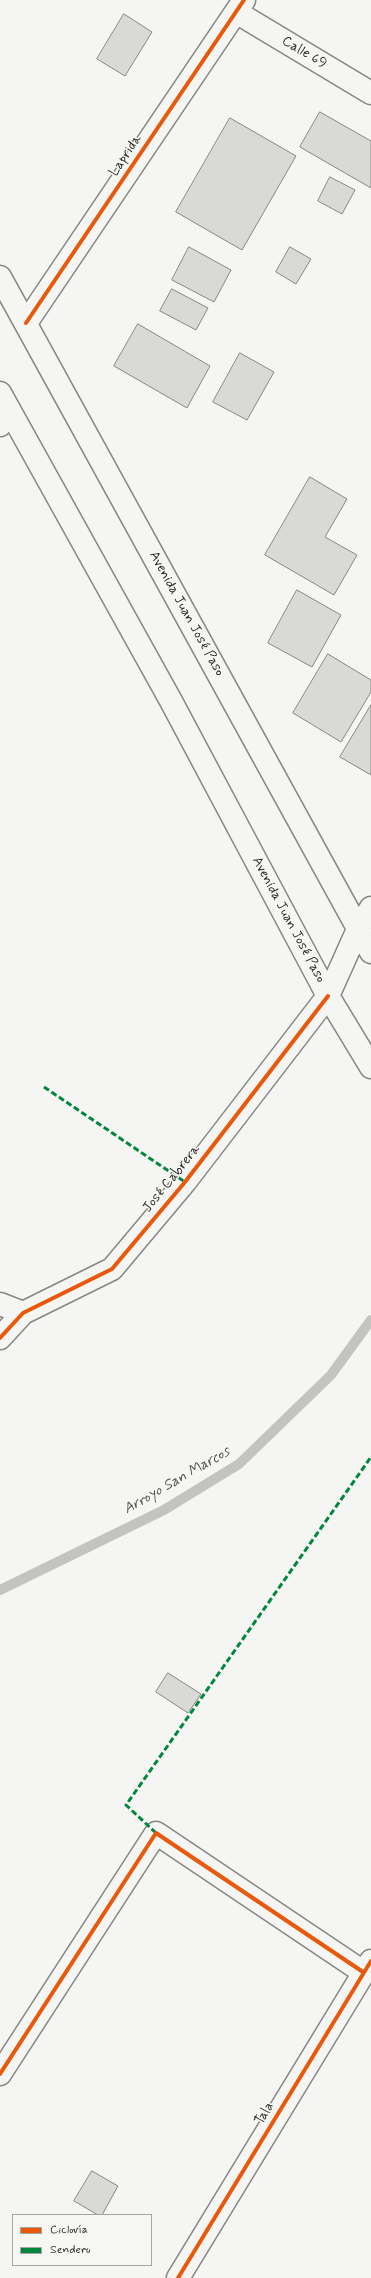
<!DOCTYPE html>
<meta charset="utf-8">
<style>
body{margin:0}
#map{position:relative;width:371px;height:2278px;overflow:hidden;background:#f5f5f3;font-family:Mynerve,sans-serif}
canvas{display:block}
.legend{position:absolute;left:12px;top:2214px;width:140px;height:52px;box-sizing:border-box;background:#f6f6f2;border:1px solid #a5a5a2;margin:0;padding:5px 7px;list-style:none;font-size:12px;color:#2b2b2b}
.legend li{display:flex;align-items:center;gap:8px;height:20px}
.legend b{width:20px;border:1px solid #a5a5a2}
</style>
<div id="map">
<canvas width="371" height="2278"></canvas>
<ul class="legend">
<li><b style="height:5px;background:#e8590c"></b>Ciclovía</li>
<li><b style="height:5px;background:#00873e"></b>Sendero</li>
</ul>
</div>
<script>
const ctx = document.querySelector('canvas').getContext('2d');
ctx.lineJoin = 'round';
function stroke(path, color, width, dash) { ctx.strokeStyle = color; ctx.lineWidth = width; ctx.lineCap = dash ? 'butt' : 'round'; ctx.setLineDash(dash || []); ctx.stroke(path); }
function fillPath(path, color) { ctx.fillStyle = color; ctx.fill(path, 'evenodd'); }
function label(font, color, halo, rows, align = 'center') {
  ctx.font = font + ' Mynerve,sans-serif'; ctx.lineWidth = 3; ctx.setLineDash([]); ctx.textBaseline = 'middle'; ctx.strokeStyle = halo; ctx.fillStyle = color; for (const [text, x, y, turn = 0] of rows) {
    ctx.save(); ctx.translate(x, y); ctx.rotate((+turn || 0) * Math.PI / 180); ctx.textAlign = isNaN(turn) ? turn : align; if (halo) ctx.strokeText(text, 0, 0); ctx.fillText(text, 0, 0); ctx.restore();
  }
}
const stream = new Path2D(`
 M0,1590L164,1510L239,1464L331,1375L371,1320`);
const building = new Path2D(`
 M124,14L152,32L125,76L97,59Z
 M320,112L371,141V188L300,147Z
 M230,118L296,156L242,250L176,212Z
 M330,177L355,190L342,214L318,201Z
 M189,247L231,270L214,302L172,280Z
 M290,247L311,259L296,284L276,272Z
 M172,289L208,308L196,330L160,311Z
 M138,324L210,366L187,408L114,366Z
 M240,353L274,372L247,420L213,402Z
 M310,477L347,499L325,537L357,555L334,595L265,555Z
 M297,590L341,615L312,667L268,643Z
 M328,654L371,680V692L341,742L293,713Z
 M371,705V775L340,757Z
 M168,1673L201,1694L188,1713L156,1692Z
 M92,2171L118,2186L102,2215H98L74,2201Z`);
const minor = new Path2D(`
 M236,12L371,93
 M26,323L244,0
 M0,425L9,410
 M0,1304L23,1313
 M0,1338L23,1313L112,1269L185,1182L328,996
 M0,2074L156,1833L363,1972
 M178,2278L371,1961`);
const secondary = new Path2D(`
 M0,277L371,952
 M0,393L171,701L328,996L371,1067
 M328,996L359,927L371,908`);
const quiet = new Path2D(`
 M44,1087L185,1182
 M156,1833L126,1805L371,1457`);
const cycleway = new Path2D(`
 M26,323L244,0
 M0,1338L23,1313L112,1269L185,1182L328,996
 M0,2074L156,1833L363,1972
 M178,2278L371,1961`);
const streetNames = [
 ["Calle 69",304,53,31],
 ["Laprida",126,156,-56],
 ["Avenida Juan José Paso",186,614,61],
 ["Avenida Juan José Paso",288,920,62],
 ["José Cabrera",172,1179,-51],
 ["Tala",265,2114,-59]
];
const waterNames = [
 ["Arroyo San Marcos",177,1481,-30]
];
stroke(stream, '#c3c3c1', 10);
fillPath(building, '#d9d9d8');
stroke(building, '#868685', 1);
stroke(minor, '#868685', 25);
stroke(secondary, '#868685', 25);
stroke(minor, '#f5f5f3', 22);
stroke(secondary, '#f5f5f3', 22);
stroke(quiet, '#00873e', 3, [6, 3]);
stroke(cycleway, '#e8590c', 4);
label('14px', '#2b2b2b', '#f6f6f2', streetNames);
label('italic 15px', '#525251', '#f6f6f2', waterNames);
</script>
